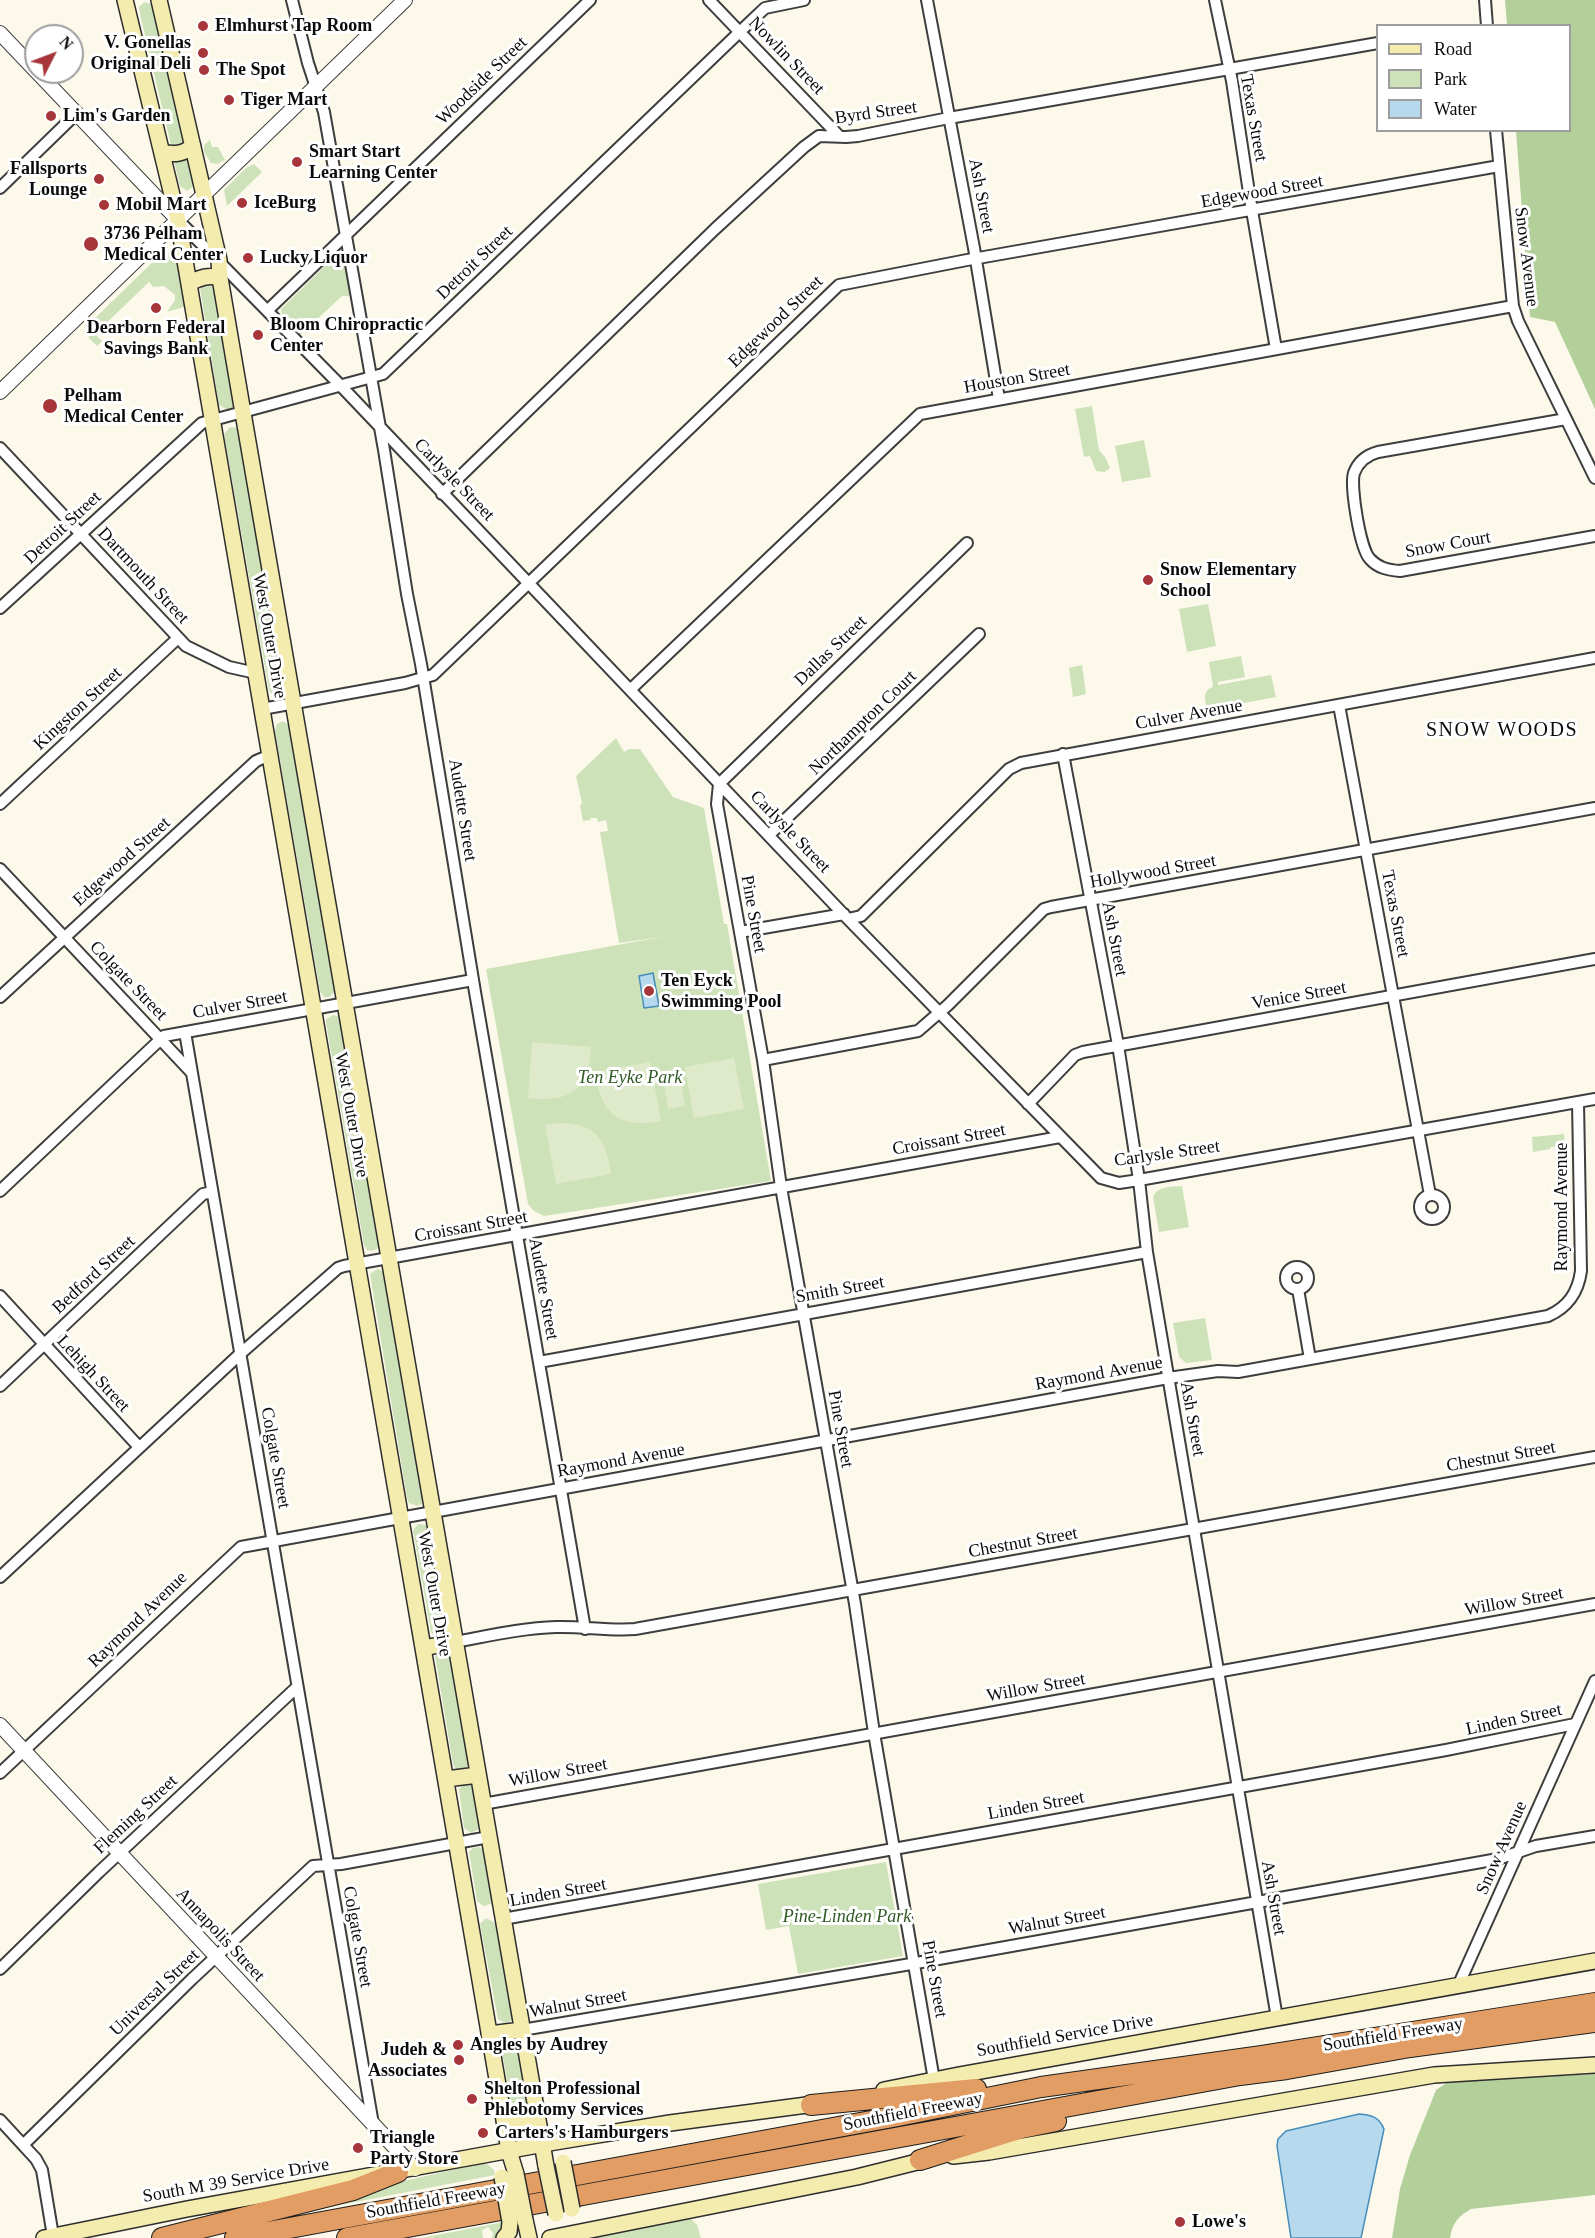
<!DOCTYPE html>
<style>
body{margin:0}
#map{position:relative;width:1595px;height:2238px;overflow:hidden;background:#fcf9eb;font-family:"Times New Roman",serif}
canvas{display:block}
.legend{position:absolute;left:1376px;top:24px;width:195px;height:108px;box-sizing:border-box;background:#fff;border:2px solid #9d9d9d;margin:0;padding:8px 10px;list-style:none;font-size:18px;color:#0b0b0b}
.legend li{display:flex;align-items:center;gap:12px;height:30px}
.legend b{width:30px;border:2px solid #9d9d9d}
.north{position:absolute;left:24px;top:24px;width:60px;height:60px;box-sizing:border-box;background:#fff;border:2px solid #9d9d9d;border-radius:50%;rotate:48deg;font-size:16px;font-weight:700;line-height:24px;text-align:center;color:#0b0b0b}
.north::after{content:'';display:block;margin:auto;width:21px;height:27px;background:#a7363b;clip-path:polygon(50% 0,100% 100%,50% 72%,0 100%)}
</style>
<div id="map">
<canvas width="1595" height="2238"></canvas>
<ul class="legend">
<li><b style="height:8px;background:#f4ecae"></b>Road</li>
<li><b style="height:16px;background:#cee2b9"></b>Park</li>
<li><b style="height:16px;background:#b6d9ed"></b>Water</li>
</ul>
<div class="north">N</div>
</div>
<script>
const ctx = document.querySelector('canvas').getContext('2d');
ctx.lineJoin = 'round';
function fillPath(path, color) { ctx.fillStyle = color; ctx.fill(path, 'evenodd'); }
function stroke(path, color, width, dash) { ctx.strokeStyle = color; ctx.lineWidth = width; ctx.lineCap = dash ? 'butt' : 'round'; ctx.setLineDash(dash || []); ctx.stroke(path); }
function label(font, color, halo, rows, align = 'center') {
  ctx.font = font + ' "Times New Roman",serif'; ctx.lineWidth = 6; ctx.setLineDash([]); ctx.textBaseline = 'middle'; ctx.strokeStyle = halo; ctx.fillStyle = color; for (const [text, x, y, turn = 0] of rows) {
    ctx.save(); ctx.translate(x, y); ctx.rotate((+turn || 0) * Math.PI / 180); ctx.textAlign = isNaN(turn) ? turn : align; if (halo) ctx.strokeText(text, 0, 0); ctx.fillText(text, 0, 0); ctx.restore();
  }
}
const green = new Path2D(`
 M144,2L154,5L186,142L174,149L171,145L140,14L139,7Z
 M210,140L212,147H218L225,160L217,164L211,163L204,152V145Z
 M189,156L194,186L187,191L180,186L174,161Z
 M254,164L262,172L227,206L224,190L246,168Z
 M169,252L177,258L187,306L167,312L175,300V295L164,286L153,287L149,282L95,334L102,341L97,346L89,338L87,326L161,254Z
 M335,256H340L345,260L350,296H342L300,335L282,316L281,309Z
 M212,282L215,286L235,402L233,407L228,410L219,405L200,288L201,284Z
 M1092,406L1099,450L1105,457L1110,468L1105,472L1096,471L1090,456L1084,457L1075,409Z
 M230,427L238,428L240,432L284,687C282,693 279,695 272,695L269,690L224,434Z
 M1144,440L1151,477L1122,482L1115,446Z
 M1208,604L1216,646L1187,652L1179,609Z
 M1241,656L1245,677L1218,682V685L1271,675L1276,697L1207,710C1205,700 1202,690 1213,687L1209,662Z
 M1082,665L1086,694L1073,697L1069,668Z
 M283,721L290,726L335,987V992L329,997H324L320,991L275,731L277,724Z
 M616,738L624,752L629,749H640L673,797L704,808L724,924H727L771,1181L544,1216L534,1211L528,1204L486,969L661,937L619,943L600,832L608,831L606,820L598,822L597,818H590L591,820L583,821L580,806L582,803L576,776Z
 M333,1015L338,1016L341,1019L380,1244L379,1248L371,1251L367,1250L364,1245L326,1023V1019Z
 M1564,1134L1565,1147H1551L1550,1149L1533,1152L1532,1137Z
 M1182,1186L1189,1227L1159,1232L1153,1197C1157,1186 1172,1187 1182,1186Z
 M377,1269L381,1270L385,1275L423,1497L422,1504L417,1506L409,1503L407,1498L370,1274Z
 M1205,1318L1212,1360L1186,1363L1179,1357L1173,1323Z
 M418,1524L426,1525L428,1528L446,1630L443,1636C437,1638 434,1637 431,1632L413,1530Z
 M440,1651L449,1654L451,1658L469,1762L466,1769C460,1771 456,1771 453,1764L435,1656Z
 M465,1783L473,1787L479,1826V1829L471,1833L464,1828L459,1789Z
 M479,1847L484,1850L492,1899L491,1904L483,1906L477,1901L469,1852L473,1848Z
 M886,1862L903,1956L798,1974L789,1926L766,1930L758,1884Z
 M486,1918L497,1924L513,2017L511,2021L504,2023L498,2019L480,1924Z
 M508,2037L518,2041L530,2111L528,2117L513,2114L501,2046L504,2040Z
 M478,2164H487L494,2170L495,2175L278,2217L361,2191Z
 M689,2217L697,2225L701,2238H585Z
 M504,2222L505,2225L498,2238H492L493,2233L488,2227L482,2230L483,2238H421Z`);
const forest = new Path2D(`
 M1505,0H1595V409L1555,322L1530,317L1516,131L1570,130V26L1507,25Z
 M1595,2074V2195L1471,2209C1458,2216 1452,2224 1450,2238H1392L1400,2189L1410,2155L1436,2090L1448,2082Z`);
const pitch = new Path2D(`
 M532,1042L591,1047C589,1090 570,1103 528,1098Z
 M734,1058L744,1109L694,1118L685,1067Z
 M650,1062L661,1121C618,1129 601,1114 595,1072Z
 M679,1068L685,1106L668,1109L662,1071Z
 M559,1123C597,1124 606,1139 611,1174L556,1184L545,1125Z`);
const water = new Path2D(`
 M653,973L659,1006L644,1008L639,976Z
 M1359,2114C1372,2115 1379,2117 1384,2129L1361,2238H1291L1277,2146L1278,2139L1286,2131Z`);
const minor = new Path2D(`
 M292,0L308,63L324,112L384,450L407,594L421,664L475,992L585,1629
 M709,0L839,136
 M927,0L974,248L999,399
 M1215,0L1232,81L1250,199L1276,349
 M1485,0L1487,26
 M1496,130L1513,306L1518,321L1595,478
 M0,188L77,113
 M178,220L341,386L848,919L1101,1178L1119,1183L1139,1180L1595,1099
 M268,310L590,0
 M1566,419L1378,452C1367,455 1358,462 1354,473C1350,486 1360,549 1370,559C1378,568 1388,570 1400,571L1595,536
 M0,448L186,646L229,667L256,673
 M442,494L715,229L804,147L819,136L846,137L858,136L949,118L1378,43
 M0,608L202,423L383,374L749,23L765,8L804,0
 M631,689L920,414L1513,306
 M1339,705L1430,1195
 M262,709L405,683L433,675L839,285L967,260L1499,166
 M1063,754L1118,1045L1139,1180L1147,1252L1277,2018
 M0,804L178,638
 M769,835L979,634
 M0,869L192,1073L373,2124
 M848,919L861,916L1009,769L1021,763L1595,658
 M740,932L844,914
 M0,997L256,761L270,755
 M185,1032L192,1073
 M763,1060L918,1031L948,1005L1044,909L1051,907L1595,808
 M1028,1104L1075,1055L1083,1052L1595,959
 M0,1191L164,1036L473,980
 M1420 1207a12 12 0 1 1 24 0a12 12 0 1 1-24 0Z
 M1286 1278a11 11 0 1 1 22 0a11 11 0 1 1-22 0Z
 M1298,1289L1310,1359
 M0,1296L139,1447
 M539,1362L1147,1252
 M0,1386L203,1194L212,1192
 M0,1577L240,1354L338,1268L344,1266L1060,1137
 M455,1642C488,1636 522,1628 556,1627C582,1626 608,1631 635,1629L1595,1457
 M0,1773L241,1547L1168,1378L1218,1371L1238,1372L1548,1316C1568,1307 1578,1293 1581,1271L1578,1102
 M483,1804L1595,1604
 M503,1919L1446,1750L1575,1724
 M0,1969L99,1872L297,1687
 M1458,1986L1595,1681
 M522,2030L905,1965L1498,1859L1536,1846L1595,1836
 M934,2080L874,1733L855,1604L781,1187L763,1060L717,804L719,784L967,543
 M0,2120L36,2159L42,2170L53,2236
 M23,2145L192,1979L313,1866L341,1864L489,1837`);
const tertiary = new Path2D(`
 M0,33L36,71
 M37,72L178,220
 M0,392L405,0
 M0,1725L415,2169`);
const secondary = new Path2D(`
 M125,0L178,220L503,2114L509,2151L516,2174
 M159,0L219,260L220,278L243,413L546,2166
 M162,152C175,155 183,154 193,146
 M189,283C200,278 209,274 220,278
 M423,1648L455,1642
 M446,1779L478,1775
 M489,2034L522,2030
 M884,2090L959,2075L1595,1961
 M503,2114C516,2124 525,2127 536,2113
 M953,2156L989,2152L1434,2075L1595,2065
 M525,2220L529,2238
 M44,2238L187,2209L555,2142L670,2123L822,2103
 M504,2238L509,2232L510,2222
 M550,2238L857,2177L929,2159`);
const motorway = new Path2D(`
 M811,2105L976,2089
 M920,2160L1022,2128L1056,2121
 M162,2238L353,2190L398,2172
 M235,2238L898,2116L1041,2087L1262,2056L1595,2003
 M347,2238L1240,2075L1287,2069L1410,2047L1595,2022`);
const secondaryBridge = new Path2D(`
 M563,2162L572,2209
 M546,2166L556,2214
 M516,2174L525,2220
 M502,2177L510,2222`);
const markers = [
 [203,26,6,"#a7363b"],
 [203,53,6,"#a7363b"],
 [204,70,6,"#a7363b"],
 [229,100,6,"#a7363b"],
 [51,116,6,"#a7363b"],
 [297,162,6,"#a7363b"],
 [99,179,6,"#a7363b"],
 [242,203,6,"#a7363b"],
 [104,205,6,"#a7363b"],
 [91,244,8,"#a7363b"],
 [248,258,6,"#a7363b"],
 [156,308,6,"#a7363b"],
 [258,335,6,"#a7363b"],
 [50,406,8,"#a7363b"],
 [1148,580,6,"#a7363b"],
 [649,991,6,"#a7363b"],
 [458,2045,6,"#a7363b"],
 [459,2060,6,"#a7363b"],
 [472,2099,6,"#a7363b"],
 [483,2133,6,"#a7363b"],
 [358,2148,6,"#a7363b"],
 [1180,2222,6,"#a7363b"]
];
const poiNames = [
 ["Elmhurst Tap Room",215,26],
 ["V. Gonellas",191,43,"right"],
 ["Original Deli",191,64,"right"],
 ["The Spot",216,70],
 ["Tiger Mart",241,100],
 ["Lim's Garden",63,116],
 ["Smart Start",309,152],
 ["Learning Center",309,173],
 ["Fallsports",87,169,"right"],
 ["Lounge",87,190,"right"],
 ["IceBurg",254,203],
 ["Mobil Mart",116,205],
 ["3736 Pelham",104,234],
 ["Medical Center",104,255],
 ["Lucky Liquor",260,258],
 ["Bloom Chiropractic",270,325],
 ["Center",270,346],
 ["Dearborn Federal",156,328,"center"],
 ["Savings Bank",156,349,"center"],
 ["Pelham",64,396],
 ["Medical Center",64,417],
 ["Snow Elementary",1160,570],
 ["School",1160,591],
 ["Ten Eyck",661,981],
 ["Swimming Pool",661,1002],
 ["Angles by Audrey",470,2045],
 ["Judeh &",447,2050,"right"],
 ["Associates",447,2071,"right"],
 ["Shelton Professional",484,2089],
 ["Phlebotomy Services",484,2110],
 ["Carters's Hamburgers",495,2133],
 ["Triangle",370,2138],
 ["Party Store",370,2159],
 ["Lowe's",1192,2222]
];
const streetNames = [
 ["Nowlin Street",786,56,46],
 ["Woodside Street",482,81,-44],
 ["Byrd Street",876,113,-8],
 ["Texas Street",1253,118,80],
 ["Edgewood Street",1262,192,-10],
 ["Ash Street",981,196,79],
 ["Snow Avenue",1526,257,83],
 ["Detroit Street",475,263,-44],
 ["Edgewood Street",776,322,-44],
 ["Houston Street",1017,379,-10],
 ["Carlysle Street",454,480,46],
 ["Detroit Street",63,528,-43],
 ["Snow Court",1448,545,-10],
 ["Dartmouth Street",143,576,47],
 ["West Outer Drive",269,636,80],
 ["Dallas Street",831,651,-44],
 ["Kingston Street",78,709,-43],
 ["Culver Avenue",1189,715,-10],
 ["Northampton Court",863,723,-44],
 ["Audette Street",462,810,81],
 ["Carlysle Street",790,832,46],
 ["Edgewood Street",122,862,-42],
 ["Hollywood Street",1153,872,-10],
 ["Pine Street",753,914,80],
 ["Texas Street",1395,914,79],
 ["Ash Street",1114,939,79],
 ["Colgate Street",128,981,46],
 ["Venice Street",1299,996,-10],
 ["Culver Street",240,1005,-10],
 ["West Outer Drive",351,1115,80],
 ["Croissant Street",949,1140,-10],
 ["Carlysle Street",1167,1154,-8],
 ["Raymond Avenue",1562,1207,-90],
 ["Croissant Street",471,1227,-10],
 ["Bedford Street",94,1275,-43],
 ["Audette Street",543,1289,80],
 ["Smith Street",840,1290,-10],
 ["Lehigh Street",93,1374,47],
 ["Raymond Avenue",1099,1374,-10],
 ["Ash Street",1192,1419,80],
 ["Pine Street",840,1429,80],
 ["Chestnut Street",1501,1457,-10],
 ["Colgate Street",275,1458,80],
 ["Raymond Avenue",621,1461,-10],
 ["Chestnut Street",1023,1543,-10],
 ["West Outer Drive",434,1594,80],
 ["Willow Street",1514,1602,-10],
 ["Raymond Avenue",138,1620,-44],
 ["Willow Street",1036,1688,-10],
 ["Linden Street",1514,1720,-12],
 ["Willow Street",558,1773,-10],
 ["Linden Street",1036,1806,-10],
 ["Fleming Street",136,1815,-43],
 ["Snow Avenue",1502,1848,-66],
 ["Linden Street",558,1893,-10],
 ["Ash Street",1273,1898,80],
 ["Walnut Street",1057,1921,-10],
 ["Annapolis Street",220,1935,47],
 ["Colgate Street",357,1937,80],
 ["Pine Street",934,1979,80],
 ["Universal Street",155,1993,-44],
 ["Walnut Street",578,2004,-10],
 ["Southfield Freeway",1393,2035,-9],
 ["Southfield Service Drive",1065,2036,-10],
 ["Southfield Freeway",913,2112,-11],
 ["South M 39 Service Drive",236,2181,-10],
 ["Southfield Freeway",436,2201,-10]
];
const parkNames = [
 ["Ten Eyke Park",630,1078],
 ["Pine-Linden Park",847,1917]
];
const neighbourhoodNames = [
 ["SNOW WOODS",1502,731]
];
fillPath(green, '#cee2b9');
fillPath(forest, '#b3d09b');
fillPath(pitch, '#dfeaca');
fillPath(water, '#b6d9ed');
stroke(water, '#478cba', 1.5);
stroke(minor, '#3e3e3e', 14);
stroke(tertiary, '#3e3e3e', 16);
stroke(secondary, '#2d2d2d', 18);
stroke(motorway, '#1c1c1c', 22);
stroke(minor, '#fff', 10);
stroke(tertiary, '#fff', 14);
stroke(secondary, '#f4ecae', 15);
stroke(motorway, '#e19d64', 20);
stroke(secondaryBridge, '#2d2d2d', 18, []);
stroke(secondaryBridge, '#f4ecae', 15);
for (const [x, y, r, color] of markers) { const dot = new Path2D(); dot.arc(x, y, r, 0, 2 * Math.PI); ctx.fillStyle = color; ctx.fill(dot); stroke(dot, '#fff', 2); }
label('bold 18px', '#0b0b0b', '#fff', poiNames, 'left');
label('18px', '#0b0b0b', '#fff', streetNames);
label('italic 18px', '#2f5924', '#fff', parkNames);
ctx.letterSpacing = '1.5px';
label('20px', '#0b0b0b', '#fff', neighbourhoodNames);
ctx.letterSpacing = '0px';
</script>
